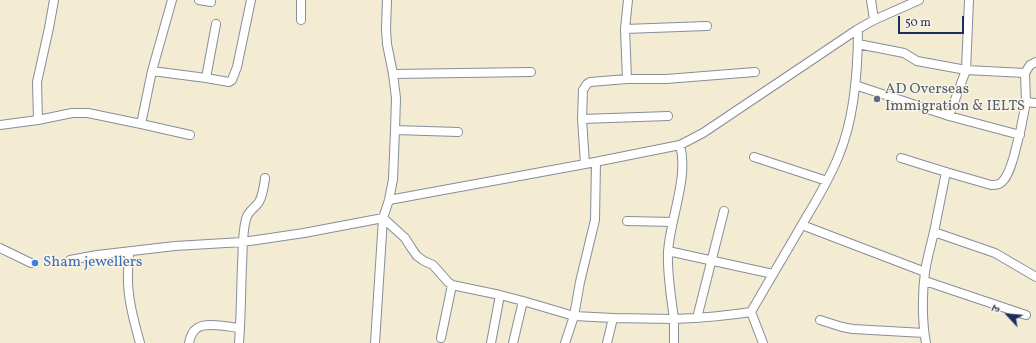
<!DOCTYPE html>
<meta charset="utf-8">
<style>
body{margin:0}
#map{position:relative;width:1036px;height:343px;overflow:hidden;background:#f3ecd3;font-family:Vollkorn,"Noto Serif Devanagari",serif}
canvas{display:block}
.north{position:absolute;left:988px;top:295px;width:40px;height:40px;-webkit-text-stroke:3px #fcf5e5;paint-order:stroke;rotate:296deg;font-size:11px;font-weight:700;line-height:16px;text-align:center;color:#1b2f5e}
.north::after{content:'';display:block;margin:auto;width:14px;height:18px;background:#1b2f5e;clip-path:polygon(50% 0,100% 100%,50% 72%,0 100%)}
.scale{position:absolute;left:898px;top:16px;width:66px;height:18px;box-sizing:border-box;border:2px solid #1b2f5e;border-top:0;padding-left:5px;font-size:12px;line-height:14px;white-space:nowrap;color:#1b2f5e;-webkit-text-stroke:3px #fcf5e5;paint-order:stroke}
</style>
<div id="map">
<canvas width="1036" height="343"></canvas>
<div class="north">उ</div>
<div class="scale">50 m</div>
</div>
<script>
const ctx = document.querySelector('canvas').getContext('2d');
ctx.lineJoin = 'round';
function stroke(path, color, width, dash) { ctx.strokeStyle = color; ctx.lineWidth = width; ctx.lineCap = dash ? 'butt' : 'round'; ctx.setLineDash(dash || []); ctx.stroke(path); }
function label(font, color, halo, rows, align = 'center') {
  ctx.font = font + ' Vollkorn,serif'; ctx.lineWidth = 3; ctx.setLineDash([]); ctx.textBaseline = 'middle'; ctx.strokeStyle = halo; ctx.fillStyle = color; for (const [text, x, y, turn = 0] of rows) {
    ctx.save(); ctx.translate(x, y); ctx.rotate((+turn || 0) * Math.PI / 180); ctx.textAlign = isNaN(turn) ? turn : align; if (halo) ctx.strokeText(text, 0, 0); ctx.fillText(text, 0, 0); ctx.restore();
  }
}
const minor = new Path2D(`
 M199,0L211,2
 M871,0L874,20
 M301,20V0
 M625,29L707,26
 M858,44L904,53L917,61L966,70L1025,73
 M1036,62L1030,65L1025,73L1026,102L1036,103
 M152,71L172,0
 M393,74L531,72
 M206,78L216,24
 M627,79L625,29L628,0
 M855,85L949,116L1020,135
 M949,116L966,70L969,0
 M582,119L668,116
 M38,120L37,82L49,28L54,0
 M141,124L152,71L206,78L229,82L232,80L237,67L251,0
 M0,125L38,120L72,113H88L141,124L190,135
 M395,130L458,132
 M680,145C689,177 670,219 668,252C667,274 671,296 674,319C700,318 725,316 751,312C767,284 784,256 800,228C814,204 829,181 839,155C854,119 858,68 858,29
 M754,157L827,181
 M901,158L946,172L991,185C996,185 999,185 1002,182C1009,175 1011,165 1014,156C1019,138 1023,120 1026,102
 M585,164L582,119L583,90L587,84L590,82L627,79H666L755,72
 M389,200L585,164L680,145L703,133L858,29L874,20L919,0
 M627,221L673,222
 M802,225L925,272
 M934,232L946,172
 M0,248L31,263
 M668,251L773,274
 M129,252C129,259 128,267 128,274C127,297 134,321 140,343
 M70,260L97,255L175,246L243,242L304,233L383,218L405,238L412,249L417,256L424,261L433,265L448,282L452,285L500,295
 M925,281L1026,315
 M751,312L763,343
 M697,318L724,211
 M820,320L842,327L853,329L924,333
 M441,338L452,285
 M189,343C190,338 192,332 196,329C204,321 229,327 240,328
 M239,343C241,317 241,291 242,265C243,250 242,234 246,219C248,211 255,208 259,202C263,195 264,186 265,178
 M375,343L383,218L389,200L393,179L395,130L396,98L393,74L387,44L386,29L387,0
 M491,343L500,295L523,301
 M513,343L523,301L574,316L580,282L595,220L596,162
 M565,343L574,316L613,318
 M607,343L613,318L674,319V343
 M926,343C922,322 922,293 925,272C927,258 931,245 934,232L995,253L1036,277`);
const markers = [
 [877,99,4,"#5c6f8a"],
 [35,263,4,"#3f7fe0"]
];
const serviceNames = [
 ["AD Overseas",885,90],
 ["Immigration & IELTS",885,107]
];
const shopNames = [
 ["Sham jewellers",43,263]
];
stroke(minor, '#878e98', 10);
stroke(minor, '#fff', 8);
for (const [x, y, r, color] of markers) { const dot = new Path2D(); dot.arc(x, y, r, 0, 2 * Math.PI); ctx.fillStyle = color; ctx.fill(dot); stroke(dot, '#fcf5e5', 1.5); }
label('15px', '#4e5e75', '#fcf5e5', serviceNames, 'left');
label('15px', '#366cbe', '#fcf5e5', shopNames, 'left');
</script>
